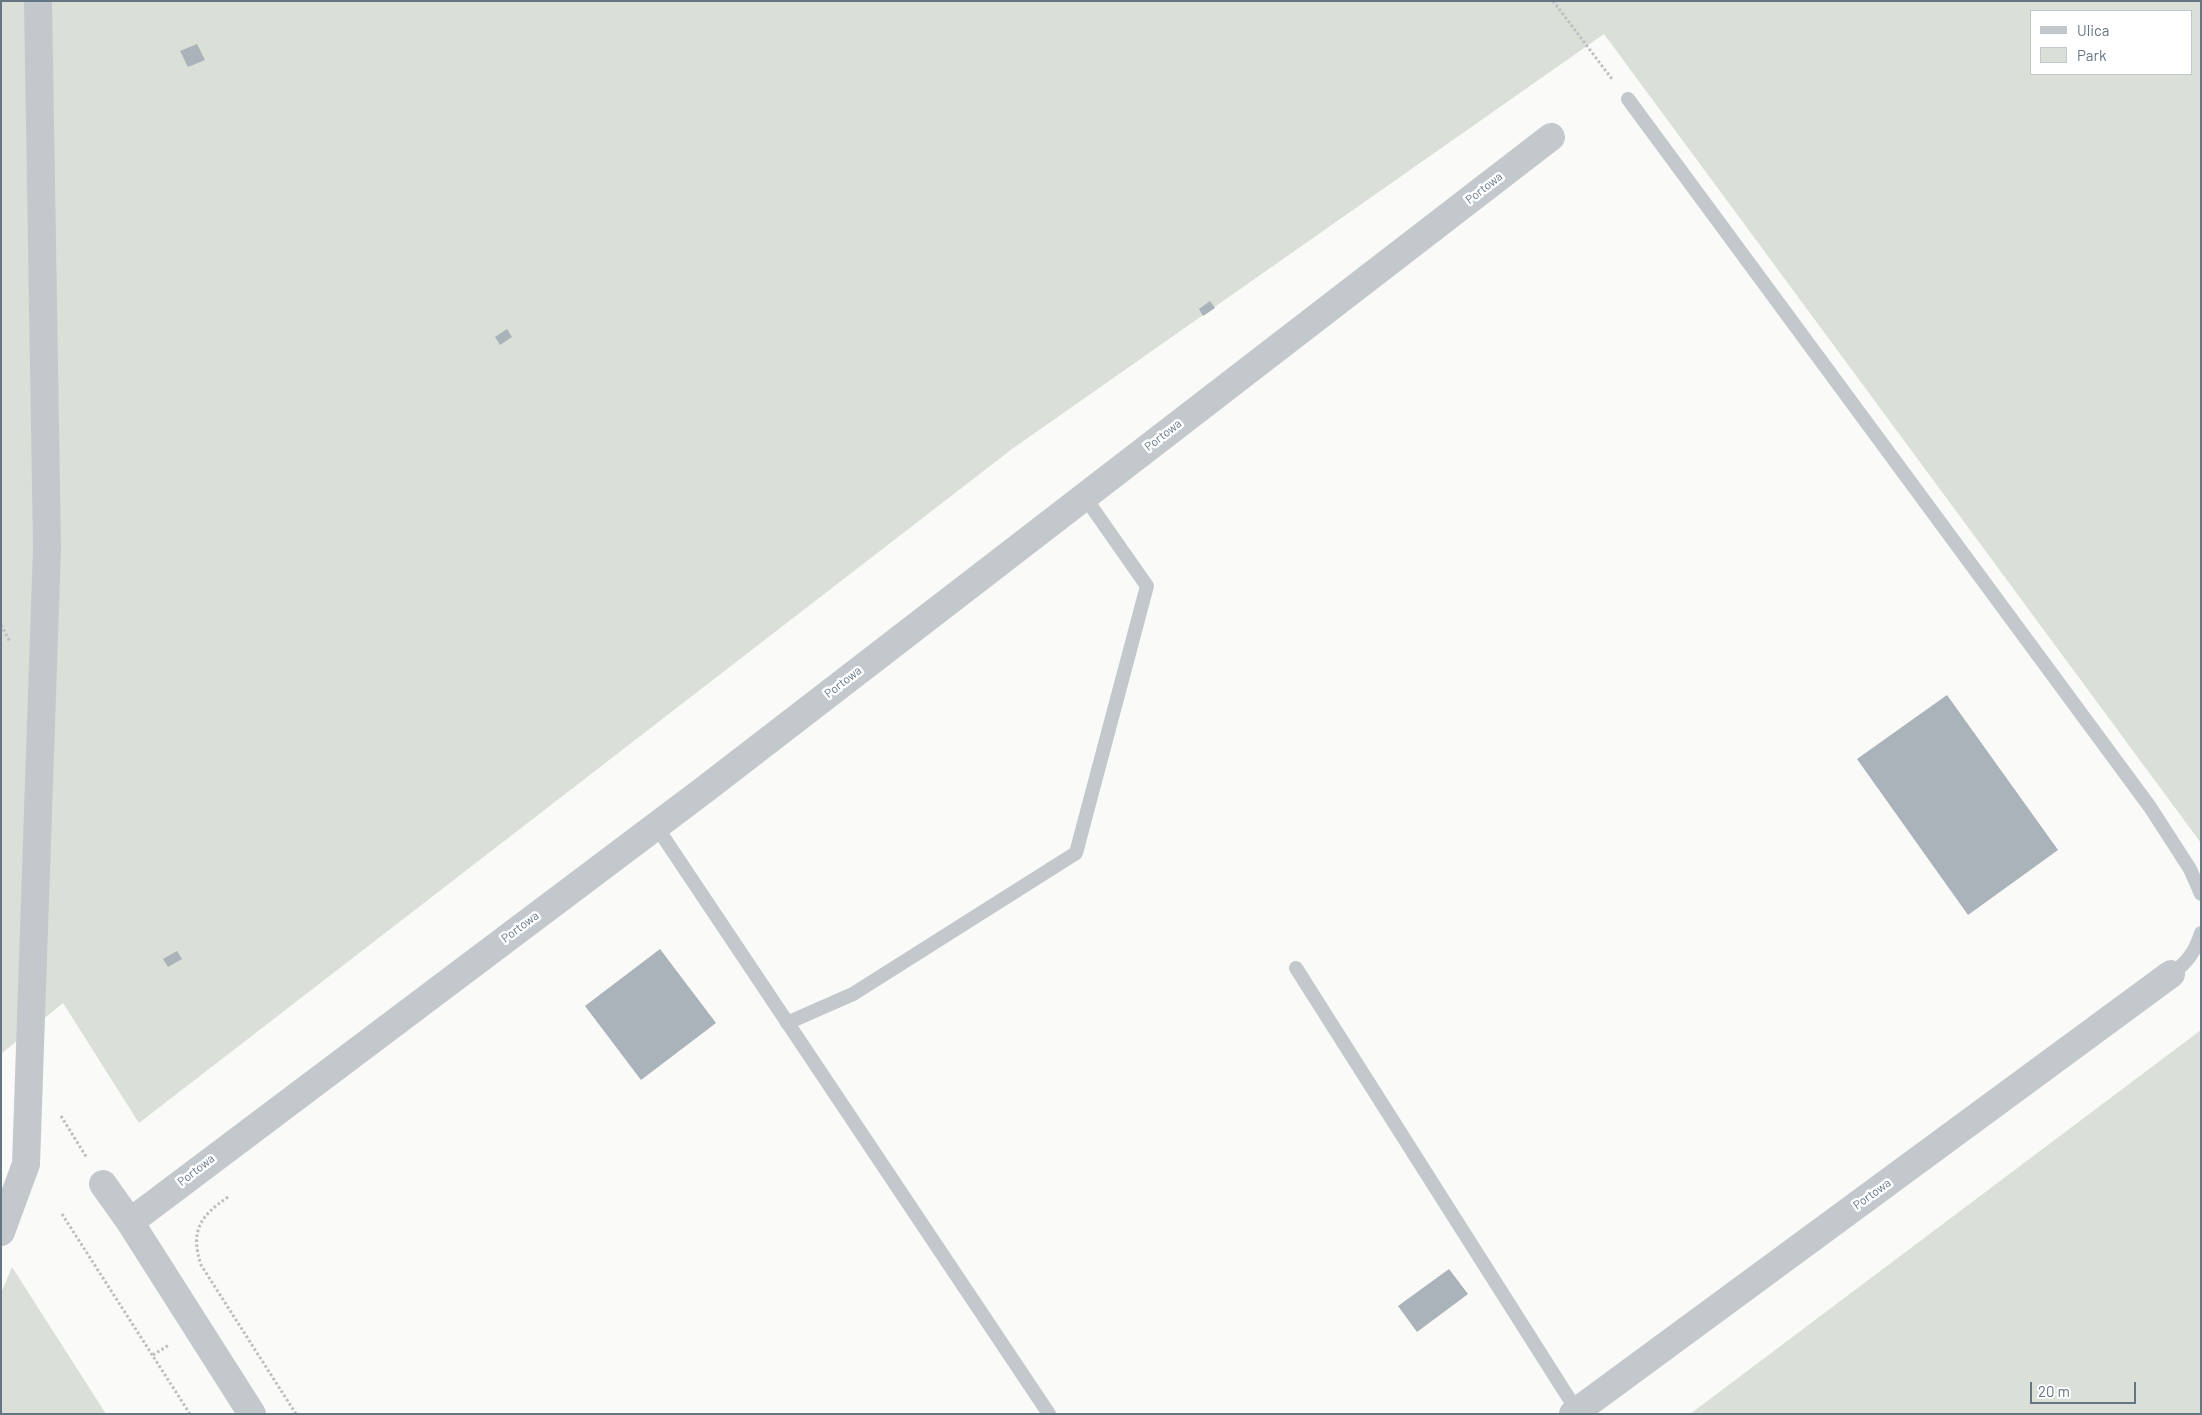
<!DOCTYPE html>
<style>
body{margin:0}
#map{position:relative;width:2202px;height:1415px;overflow:hidden;background:#fafaf8;font-family:Barlow,sans-serif}
canvas{display:block}
.frame{position:absolute;inset:0;border:2px solid #657683;pointer-events:none}
.legend{position:absolute;left:2030px;top:10px;width:162px;height:65px;box-sizing:border-box;background:#fff;border:1px solid #c1c8cd;margin:0;padding:6px 9px;list-style:none;font-size:15px;color:#657683}
.legend li{display:flex;align-items:center;gap:10px;height:25px}
.legend b{width:25px;border:1px solid #c1c8cd}
.scale{position:absolute;left:2030px;top:1382px;width:106px;height:22px;box-sizing:border-box;border:2px solid #657683;border-top:0;padding-left:6px;font-size:15px;line-height:18px;white-space:nowrap;color:#657683;-webkit-text-stroke:4px #fff;paint-order:stroke}
</style>
<div id="map">
<canvas width="2202" height="1415"></canvas>
<div class="frame"></div>
<ul class="legend">
<li><b style="height:6px;background:#c3c8cc"></b>Ulica</li>
<li><b style="height:14px;background:#dadfd7"></b>Park</li>
</ul>
<div class="scale">20 m</div>
</div>
<script>
const ctx = document.querySelector('canvas').getContext('2d');
ctx.lineJoin = 'round';
function fillPath(path, color) { ctx.fillStyle = color; ctx.fill(path, 'evenodd'); }
function stroke(path, color, width, dash) { ctx.strokeStyle = color; ctx.lineWidth = width; ctx.lineCap = dash ? 'butt' : 'round'; ctx.setLineDash(dash || []); ctx.stroke(path); }
function label(font, color, halo, rows, align = 'center') {
  ctx.font = font + ' Barlow,sans-serif'; ctx.lineWidth = 5; ctx.setLineDash([]); ctx.textBaseline = 'middle'; ctx.strokeStyle = halo; ctx.fillStyle = color; for (const [text, x, y, turn = 0] of rows) {
    ctx.save(); ctx.translate(x, y); ctx.rotate((+turn || 0) * Math.PI / 180); ctx.textAlign = isNaN(turn) ? turn : align; if (halo) ctx.strokeText(text, 0, 0); ctx.fillText(text, 0, 0); ctx.restore();
  }
}
const green = new Path2D(`
 M1,1H2201V843L1604,34L1012,449L139,1123L63,1003L1,1054ZM2031,11H2191V74H2031Z
 M2201,1030V1414H1690Z
 M12,1267L106,1414H1V1293Z`);
const building = new Path2D(`
 M197,44L205,60L188,67L180,51Z
 M1210,301L1215,308L1203,316L1199,309Z
 M507,329L512,337L500,345L495,337Z
 M1947,695L2058,850L1968,915L1857,759Z
 M660,949L716,1023L641,1080L585,1006Z
 M177,951L182,959L168,967L163,959Z
 M1449,1269L1468,1294L1417,1332L1398,1306Z`);
const path = new Path2D(`
 M1553,1L1612,79
 M1,625L10,642
 M61,1116L87,1158
 M228,1197C200,1216 190,1231 201,1265L296,1414
 M62,1214L190,1414
 M153,1355L169,1345`);
const lane = new Path2D(`
 M1628,99L2150,807L2190,869L2201,894
 M656,826L1049,1414
 M1296,968L1577,1411
 M2171,974C2187,963 2195,952 2201,933
 M787,1023L853,994L1076,853L1147,586L1084,496`);
const street = new Path2D(`
 M103,1184L130,1222L252,1414
 M130,1222L704,790L1551,137
 M1,1232L26,1164L47,548L38,1
 M1573,1414L2171,974`);
const streetNames = [
 ["Portowa",1484,188,-38],
 ["Portowa",1163,435,-38],
 ["Portowa",843,682,-38],
 ["Portowa",520,927,-37],
 ["Portowa",196,1170,-38],
 ["Portowa",1872,1194,-36]
];
fillPath(green, '#dadfd7');
fillPath(building, '#aab3b9');
stroke(path, '#bbbfc2', 3, [2.5, 2.5]);
stroke(lane, '#c3c8cc', 14);
stroke(street, '#c3c8cc', 28);
label('12px', '#657683', '#fff', streetNames);
</script>
